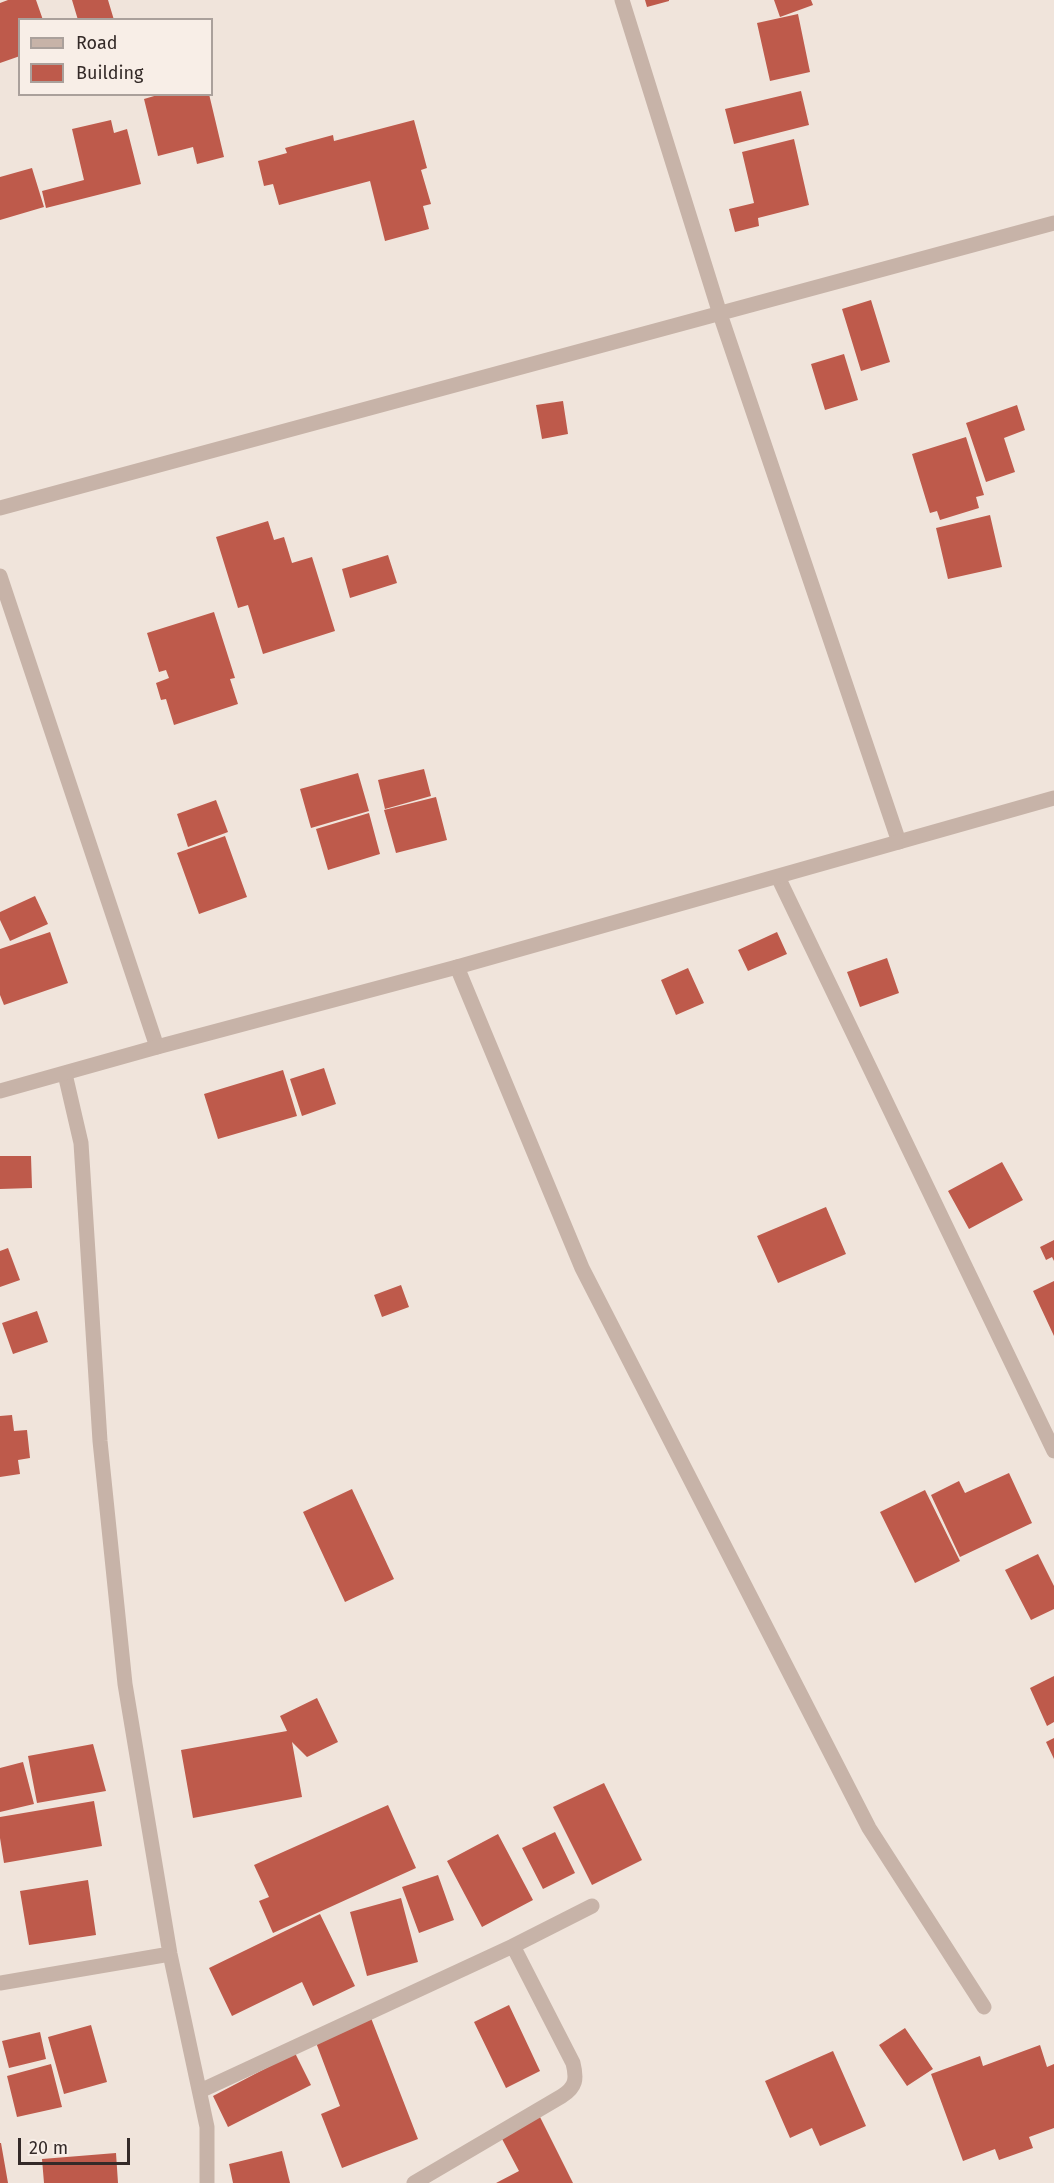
<!DOCTYPE html>
<style>
body{margin:0}
#map{position:relative;width:1054px;height:2183px;overflow:hidden;background:#f0e4db;font-family:"Fira Sans",sans-serif}
canvas{display:block}
.legend{position:absolute;left:18px;top:18px;width:195px;height:78px;box-sizing:border-box;background:#f8eee7;border:2px solid #aaa09b;margin:0;padding:8px 10px;list-style:none;font-size:18px;color:#342a28}
.legend li{display:flex;align-items:center;gap:12px;height:30px}
.legend b{width:30px;border:2px solid #aaa09b}
.scale{position:absolute;left:18px;top:2138px;width:112px;height:27px;box-sizing:border-box;border:3px solid #342a28;border-top:0;padding-left:8px;font-size:18px;line-height:21px;white-space:nowrap;color:#342a28;-webkit-text-stroke:4px #f8eee7;paint-order:stroke}
</style>
<div id="map">
<canvas width="1054" height="2183"></canvas>
<ul class="legend">
<li><b style="height:8px;background:#c7b3a8"></b>Road</li>
<li><b style="height:16px;background:#be5a4b"></b>Building</li>
</ul>
<div class="scale">20 m</div>
</div>
<script>
const ctx = document.querySelector('canvas').getContext('2d');
ctx.lineJoin = 'round';
function fillPath(path, color) { ctx.fillStyle = color; ctx.fill(path, 'evenodd'); }
function stroke(path, color, width, dash) { ctx.strokeStyle = color; ctx.lineWidth = width; ctx.lineCap = dash ? 'butt' : 'round'; ctx.setLineDash(dash || []); ctx.stroke(path); }
const building = new Path2D(`
 M8,0H36L43,20H20V56L0,63V3Z
 M72,0H108L114,20H78Z
 M645,0H669V1L647,7Z
 M774,0H811L813,5L780,17Z
 M798,14L810,72L770,81L757,23Z
 M801,91L809,125L734,144L725,109Z
 M161,94H209L224,157L197,164L193,147L158,156L144,99Z
 M111,120L114,133L127,129L141,184L46,208L42,191L84,180L72,129Z
 M414,120L427,168L421,170L431,204L423,206L429,229L385,241L370,181L279,205L273,184L264,186L258,161L287,153L285,148L333,135L334,141Z
 M794,139L809,205L758,218L759,226L735,232L729,209L754,203L742,152Z
 M32,168L44,207L0,220V177Z
 M871,300L890,362L861,371L842,309Z
 M844,354L858,400L825,410L811,364Z
 M563,401L568,434L542,439L536,405Z
 M1017,405L1025,430L1004,438L1015,472L986,482L966,423Z
 M966,437L984,495L976,497L979,508L940,520L937,511L930,513L912,454Z
 M990,515L1002,567L948,579L936,528Z
 M268,521L274,540L284,537L292,563L312,557L335,631L263,654L248,605L238,608L216,537Z
 M388,555L397,583L350,598L342,569Z
 M214,612L235,678L230,679L238,704L174,725L166,699L161,700L156,683L169,678L166,670L159,672L147,633Z
 M424,769L431,796L385,809L378,780Z
 M358,773L369,811L311,828L300,789Z
 M436,797L447,840L396,853L384,810Z
 M216,800L228,832L188,847L177,814Z
 M369,813L380,854L328,870L316,829Z
 M225,836L247,897L199,914L177,853Z
 M35,896L48,924L10,941L0,920V912Z
 M50,932L68,983L4,1005L0,995V949Z
 M777,932L787,954L748,971L738,950Z
 M887,958L899,993L860,1007L847,972Z
 M688,968L704,1003L676,1015L661,980Z
 M324,1068L336,1104L302,1116L290,1079Z
 M283,1070L297,1116L218,1139L204,1094Z
 M0,1156H31L32,1188L0,1189Z
 M1002,1162L1023,1200L969,1229L948,1191Z
 M826,1207L846,1254L778,1283L757,1236Z
 M1054,1240V1261L1052,1257L1046,1260L1040,1247Z
 M8,1248L20,1280L0,1287V1251Z
 M1054,1281V1336L1033,1291Z
 M401,1285L409,1307L382,1317L374,1295Z
 M37,1311L48,1342L13,1354L2,1323Z
 M12,1415L14,1431L27,1430L30,1458L18,1460L20,1474L0,1477V1416Z
 M1009,1473L1032,1523L960,1557L931,1495L959,1481L965,1493Z
 M352,1489L394,1579L345,1602L303,1512Z
 M925,1490L960,1561L915,1583L880,1512Z
 M1038,1554L1054,1586V1609L1031,1620L1005,1570Z
 M1054,1676V1722L1047,1726L1030,1688Z
 M317,1698L338,1742L307,1757L292,1742L302,1797L193,1818L181,1750L287,1731L280,1716Z
 M1054,1738V1759L1046,1742Z
 M93,1744L106,1791L37,1803L28,1756Z
 M23,1762L34,1804L0,1812V1768Z
 M604,1783L642,1860L592,1885L553,1807Z
 M94,1801L102,1846L4,1863L0,1838V1817Z
 M388,1805L416,1868L273,1933L259,1901L269,1897L254,1865Z
 M555,1832L575,1873L543,1889L522,1848Z
 M498,1834L533,1900L482,1927L447,1861Z
 M438,1875L454,1920L419,1933L402,1887Z
 M88,1880L96,1935L29,1945L20,1891Z
 M401,1898L418,1962L367,1976L350,1912Z
 M320,1914L355,1986L313,2006L302,1982L232,2016L209,1968Z
 M509,2005L540,2071L506,2088L474,2022Z
 M371,2018L418,2139L342,2168L321,2114L340,2106L315,2040Z
 M91,2025L107,2082L64,2094L48,2037Z
 M905,2028L933,2069L907,2086L879,2045Z
 M40,2032L46,2059L9,2068L2,2041Z
 M1040,2045L1047,2067L1054,2064V2128L1029,2137L1033,2148L999,2160L995,2149L963,2161L931,2074L980,2056L983,2066Z
 M833,2051L866,2126L820,2146L812,2128L790,2138L765,2081Z
 M295,2053L311,2085L228,2127L213,2096Z
 M51,2064L62,2107L17,2117L7,2076Z
 M540,2117L573,2183H496L519,2171L501,2137Z
 M0,2143H1L8,2183H0Z
 M282,2151L290,2183H233L229,2164Z
 M116,2153L118,2183H44L42,2159Z`);
const minor = new Path2D(`
 M622,0L720,314L899,842
 M0,508L1054,223
 M0,576L157,1047
 M778,877L1054,1451
 M457,967L582,1268L869,1828L984,2007
 M65,1074L81,1143L100,1441L125,1684L170,1954L207,2127V2183
 M0,1983L170,1954
 M200,2091L513,1946L592,1906
 M414,2183L562,2096C576,2087 577,2079 573,2063L513,1946`);
const tertiary = new Path2D(`
 M0,1091L157,1047L457,967L1054,798`);
fillPath(building, '#be5a4b');
stroke(minor, '#c7b3a8', 15);
stroke(tertiary, '#c7b3a8', 15);
</script>
